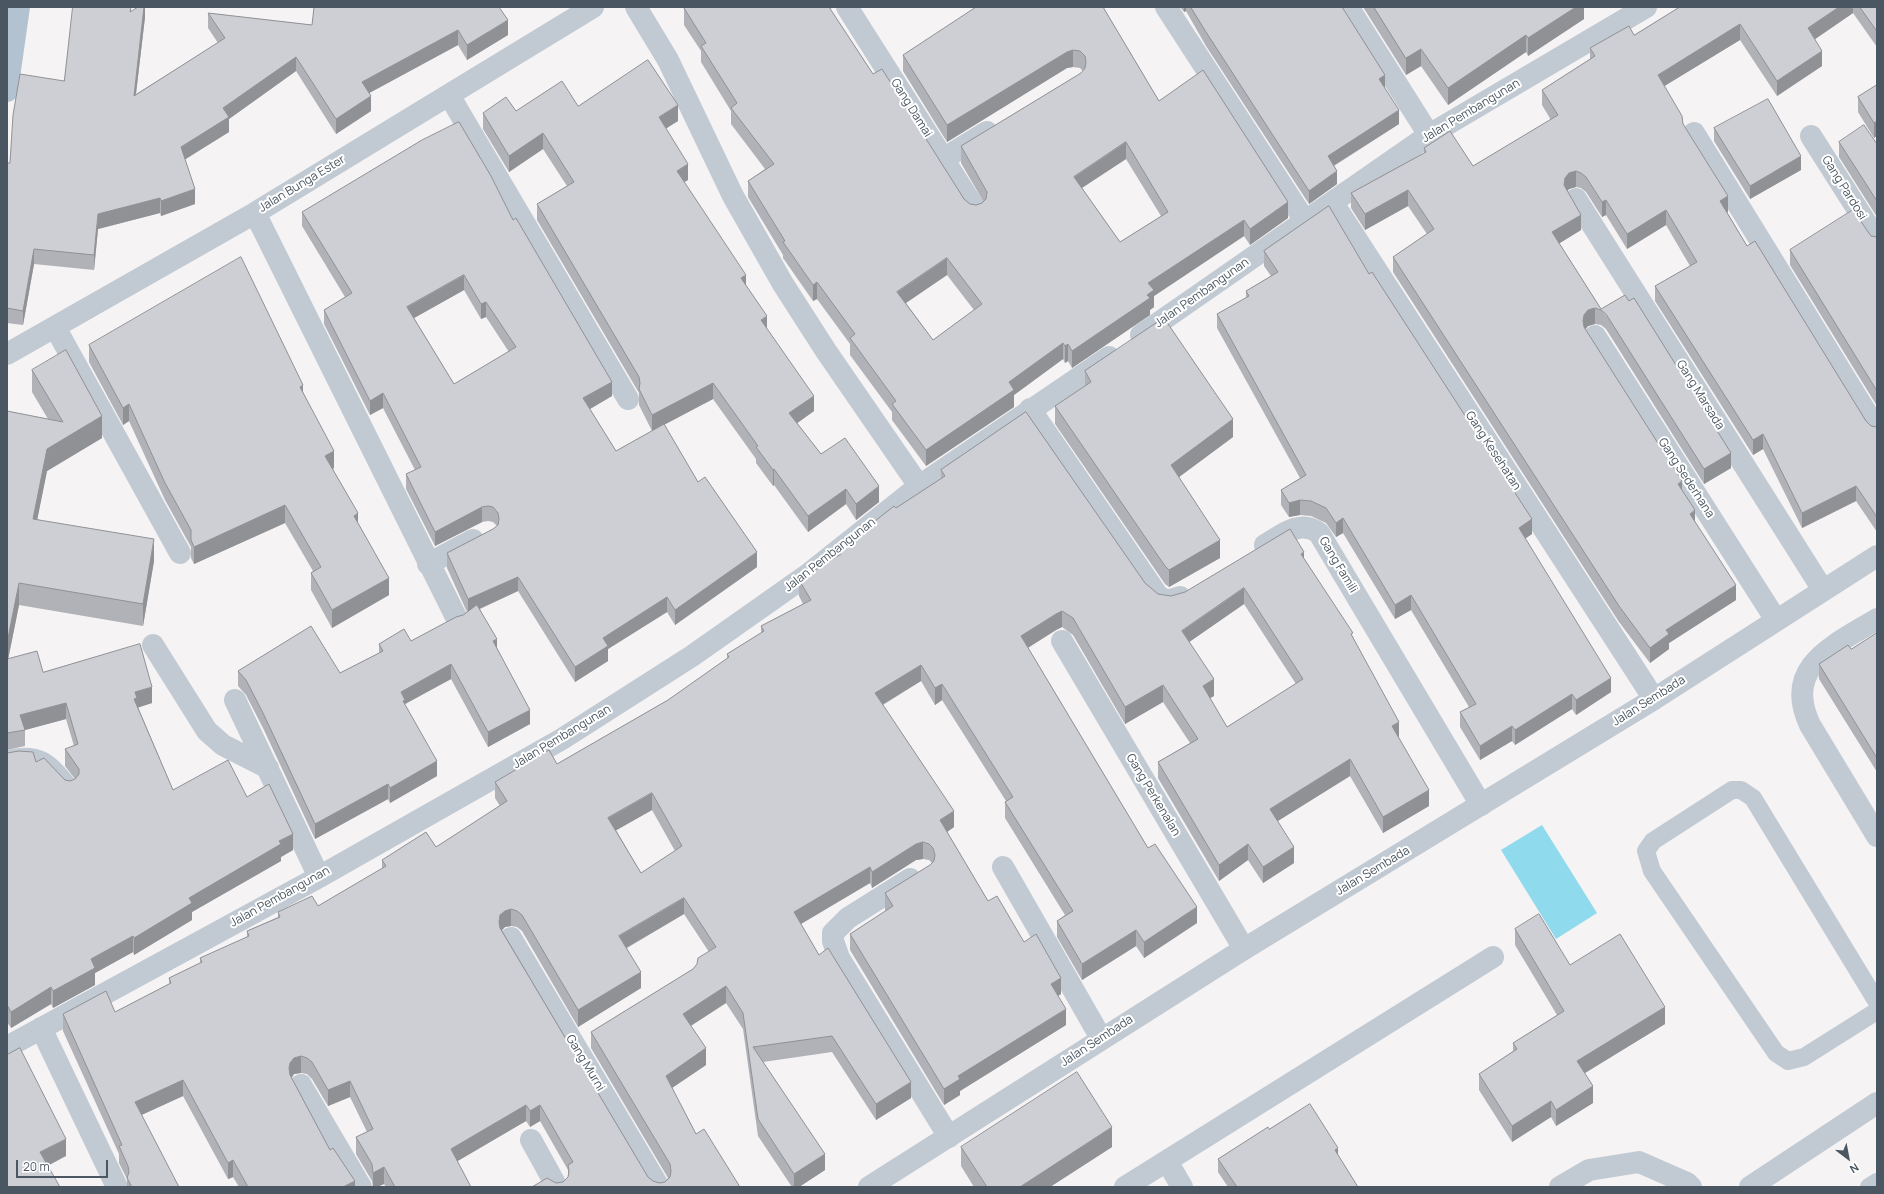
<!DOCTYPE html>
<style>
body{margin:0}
#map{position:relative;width:1884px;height:1194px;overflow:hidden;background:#f5f3f3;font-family:Manrope,sans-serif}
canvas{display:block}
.frame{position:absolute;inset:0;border:8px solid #4a5661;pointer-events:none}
.north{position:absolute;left:1828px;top:1138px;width:40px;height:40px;-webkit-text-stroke:3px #fff;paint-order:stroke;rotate:148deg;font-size:11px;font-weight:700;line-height:16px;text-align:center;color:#4a5661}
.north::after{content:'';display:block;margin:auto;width:14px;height:18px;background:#4a5661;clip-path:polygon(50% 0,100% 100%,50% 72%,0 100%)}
.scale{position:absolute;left:16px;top:1160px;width:92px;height:18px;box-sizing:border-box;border:2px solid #4a5661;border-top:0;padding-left:5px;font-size:12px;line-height:14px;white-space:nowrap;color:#4a5661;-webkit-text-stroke:3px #fff;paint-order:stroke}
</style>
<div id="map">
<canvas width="1884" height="1194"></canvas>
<div class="frame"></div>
<div class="north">N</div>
<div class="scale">20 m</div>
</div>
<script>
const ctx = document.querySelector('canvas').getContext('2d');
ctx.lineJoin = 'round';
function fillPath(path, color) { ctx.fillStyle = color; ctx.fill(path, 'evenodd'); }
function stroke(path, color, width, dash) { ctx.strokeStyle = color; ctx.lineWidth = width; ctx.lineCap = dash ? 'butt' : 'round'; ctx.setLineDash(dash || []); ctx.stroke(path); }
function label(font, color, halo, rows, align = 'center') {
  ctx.font = font + ' Manrope,sans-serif'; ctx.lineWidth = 4; ctx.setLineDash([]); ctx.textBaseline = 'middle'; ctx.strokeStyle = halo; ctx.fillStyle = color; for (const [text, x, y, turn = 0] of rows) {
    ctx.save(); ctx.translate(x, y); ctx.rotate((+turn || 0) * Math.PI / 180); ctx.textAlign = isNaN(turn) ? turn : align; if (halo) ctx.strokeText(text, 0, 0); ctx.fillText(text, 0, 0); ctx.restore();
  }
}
const water = new Path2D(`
 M1542,825L1597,913L1556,939L1501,850Z`);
const service = new Path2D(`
 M7,759C39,751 51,763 69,787
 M1877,1002L1753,798L1741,790H1732L1653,841L1646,851L1652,871L1776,1053L1788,1061L1804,1057L1877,1011
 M1869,1187L1877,1182`);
const minor = new Path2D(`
 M636,7L668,60L733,196L783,284L826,351L919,486
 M847,7L975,209
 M1166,7L1305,221
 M1348,7L1429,135
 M449,95L628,399
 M1694,133L1877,430
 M1811,136L1877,240
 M943,159L987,132
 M1576,199L1823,590
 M1333,203L1654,699
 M255,213L457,619
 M55,327L180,553
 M1141,335L1429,135L1646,7
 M1595,336L1776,620
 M7,354L255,213L593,7
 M1030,409L1158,596L1167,601L1180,597
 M1265,545C1282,535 1300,519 1319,533L1481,805
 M428,564L473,540
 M1877,619C1835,645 1782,666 1810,725L1877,836
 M1062,641L1244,949
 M153,645L207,731L223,745L268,768
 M235,700L319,877
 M1003,867L1101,1038
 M910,879L848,918L833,933V941L839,958L949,1137
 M511,938L659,1187
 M41,1028L117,1187
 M7,1047L319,877L562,739L692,656L807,575L919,486L1109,357
 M301,1085L361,1187
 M531,1140L557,1187
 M1167,1161L1182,1187
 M1125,1187L1493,957
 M1560,1187L1589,1170L1639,1162L1687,1183L1691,1187
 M1750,1187L1877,1103`);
const tertiary = new Path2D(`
 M869,1187L1244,949L1654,699L1877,556`);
const primary = new Path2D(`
 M7,91L19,7`);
const wall = new Path2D(`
 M131,7V11L145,7V17L136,94L218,43L208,28V13L312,25L314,7L508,35L467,60L458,45L369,93L371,111L336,134L296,71L229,119V132L185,159L195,204L161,216L160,213L98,229L94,270L34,264L23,325L7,323V163H10L64,81Z
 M687,7H834L830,9L873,74L964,199L970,204L976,205L982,203L983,201L961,163V146L1081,73L1083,71L1080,68L1073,67L1067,68L947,142L903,71V55L1103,7L1159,101L1288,218L1250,245L1244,236L1154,296V307L1150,310V315L1072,368L1068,361L1065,363L1063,359L1014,395V407L926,466L892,420V412L850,355V344L817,299L813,301L783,258V255L748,197V181L765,169L731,124V111L701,62V51L684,25V8ZM1126,159L1161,216L1120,242L1082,188ZM947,275L974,310L933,340L906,303Z
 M1180,7H1342L1385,88L1399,124L1334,166L1337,184L1309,204L1206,46L1186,11L1184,12Z
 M1363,7H1584V19L1528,56L1526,52L1448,105L1421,66L1406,75Z
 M1680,7H1877V47L1853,13L1815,39L1822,66L1777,96L1740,40L1664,86L1728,212H1727L1747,246L1866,421L1871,426L1877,427V532L1856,501L1802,528L1763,449L1753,455L1655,301V286L1690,266L1666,225L1627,249L1606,215L1602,217L1586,192L1581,188L1576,187L1569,189L1567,191L1581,230L1559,243L1601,309L1731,468L1704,484L1606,329L1601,325L1595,324L1588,326L1585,329L1682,491L1695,521L1736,600L1669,643V649L1650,663L1619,622L1393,272V257L1427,234L1408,206L1365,230L1351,208V193L1424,153V148L1473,166L1551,120L1542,105V90L1590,59V48L1634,35Z
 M1877,85L1874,138L1858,112V97Z
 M578,106L678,121L666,128L688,180L684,182L746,285L767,329L814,411L797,423L821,454L879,502L856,520L846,504L808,532L774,485L773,486L756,463V459L713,399L664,425L698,482L757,567L675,625L667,612L608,649V661L575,682L518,591L480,609L530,724L488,747L451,679L405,704V706L437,776L390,803L388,799L315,839L263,728L246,695L238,686V671L340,673L379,653V644L411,641L463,615L467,612L447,568V553L493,529L497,526L493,522L488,521L482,522L435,546L406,489V474L415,470L383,408L370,415L324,324V310L345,297L302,226V212L513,220L612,396L590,409L616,451L652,431L639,405V393L537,220V204L567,186L543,149L509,172L483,129V113L516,111ZM464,290L481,319L486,317L509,352L454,384L414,318Z
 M1714,128L1801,170L1750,199L1714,141Z
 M1839,142L1877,144V217L1839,157Z
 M1871,236L1877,237V406L1790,265V250Z
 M1264,251L1369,274L1532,534L1525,538L1611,692L1576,715L1572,709L1515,745L1512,741L1480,760L1460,727V712L1469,707L1411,610L1395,619L1343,533L1336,537L1326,523L1311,516L1300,515L1289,517L1281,505V490L1300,478L1217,328V314L1246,298V291L1271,276L1264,266Z
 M89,345L303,392L334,468L333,469L358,523L389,595L332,628L311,590V573L313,571L285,523L194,564L191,558V547L165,500L129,421L123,425L89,362Z
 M32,370L102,438L47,471L37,519L154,561L143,626L19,605L8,659L43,672L152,703L138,707L173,790L247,797L293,850L281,857V861L192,912V920L134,955L133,952L95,973V985L53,1008L51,1004L11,1028L7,1022V753L36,762L65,780L70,781L75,779L65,766V749L74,746L66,719L25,730V746L7,750V411L48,419L32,392Z
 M1085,371L1233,437L1179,477L1220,558L1169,587L1165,584L1055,424V406L1085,387Z
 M941,470L1145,583L1158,594L1171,596L1304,559L1353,637L1399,738L1429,806L1383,833L1350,776L1277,821L1294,863L1263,883L1248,860L1219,881L1158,778V762L1190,743L1163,702L1125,724L1073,635L1062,627L1056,630L1028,648L1148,848L1197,923L1144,958L1136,946L1082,980L1057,937V921L1065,915L1005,818V802L1006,801L942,700L935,705L921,681L883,705L954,827L947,832L988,901L1024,942L1061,994L1058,996L1066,1025L960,1091V1095L944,1105L850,950V934L886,911L885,910V893L930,865L932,863L929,860L923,859L916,860L872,888L870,883L801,924L819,955L911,1098L876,1120L832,1052L763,1062L825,1170L799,1187H792L758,1136L743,1029L726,1003L690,1026L706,1065L672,1088L696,1134L740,1187L556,1183L563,1182L568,1177V1170L540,1121L530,1127L526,1121L457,1161L471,1187H386L384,1184L377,1187H373L372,1181L356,1154V1137L367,1132L350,1097L328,1106L312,1079L307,1074L301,1073L294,1074L292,1078L330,1150L355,1187H239L233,1177L228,1179L183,1096L141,1115L179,1187H127V1179L119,1163V1154L63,1031V1014L115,1012L169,984V978L200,963V958L247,937V931L278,917V912L318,906L382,869V860L436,847L500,806L495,798V782L557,764L668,700L727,659V654L761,633V626L803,604L799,596V580L839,556V550L870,530V525L941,479ZM1244,604L1296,684L1227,727L1210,698L1214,696L1189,642ZM652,810L675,851L641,873L616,830ZM684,914L709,952L693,969L591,1032V1048L668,1178L665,1182L659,1183L653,1181L648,1177L502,930L505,927L511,926L517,927L522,931L578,1027L641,988L627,948Z
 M1877,633V772L1819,679V664L1851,649Z
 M1515,929L1570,965L1665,1024L1584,1073L1593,1103L1556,1126L1551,1117L1512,1142L1479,1090V1074L1513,1051V1043L1557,1015L1515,945Z
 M1269,1129L1338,1156L1358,1187H1228L1218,1172V1159Z
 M961,1147H1112L1050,1187H974L961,1166Z`);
const shadedWall = new Path2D(`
 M144,7H145V17L134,110V96Z
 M1184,7H1186V11L1184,12Z
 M1576,7H1584V19L1528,56V38Z
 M1839,7H1853V13L1808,44V28Z
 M508,20V35L467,60V45Z
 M1740,24V40L1658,90V75Z
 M458,30V45L362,97V82Z
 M1526,35V52L1448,105V88Z
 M1421,49V66L1406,75V58Z
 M1073,50V67L1067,68L947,142V125L1067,52Z
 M1822,51V66L1777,96V81Z
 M296,57V71L229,119V132L181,162V147L223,108Z
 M1385,75V88L1379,79Z
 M371,96V111L336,134V119Z
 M678,105V121L659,133V117Z
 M1399,110V124L1328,169V156Z
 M1877,121V136L1874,138V123Z
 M543,133V149L509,172V156Z
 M1126,142V159L1074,193V177Z
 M1801,156V170L1750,199V186Z
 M688,164V180L677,186V171Z
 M1337,171V184L1309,204V191Z
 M1576,171V187L1569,189L1565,194L1564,185L1565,178L1569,173Z
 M195,189V204L161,216V201Z
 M1408,190V206L1365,230V214Z
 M1728,196V212L1720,216V201Z
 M160,198V213L98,229L94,270V255L98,214Z
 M1606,200V215L1602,217V202Z
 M1288,202V218L1250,245V229Z
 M1666,210V225L1627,249V234Z
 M1581,215V230L1552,248V232Z
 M1244,220V236L1154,296V307L1150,310V315L1072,368V351L1148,283Z
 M34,249V264L23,325V311Z
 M947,258V275L897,309V292Z
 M464,275V290L407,322V307Z
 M746,275V291L741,278Z
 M817,282V299L813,301V285Z
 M486,302V317L481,319V304Z
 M1595,308V324L1588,326L1584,331L1583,321L1584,315L1588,310Z
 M767,316V332L761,320Z
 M1063,343V359L1014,395V407L926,466V450L1009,382Z
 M1068,344V361L1065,363V346Z
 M612,382V396L583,413V398Z
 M713,383V399L652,431V415Z
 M303,385V403L300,387Z
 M383,393V408L370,415V401Z
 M814,396V411L789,429V413Z
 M129,404V421L123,425V408Z
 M102,416V438L47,471L33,541V519L47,449Z
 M1233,419V437L1171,483V465Z
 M1763,434V449L1753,455V440Z
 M334,451V468L325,473V456Z
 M1731,453V468L1704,484V469Z
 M774,469V485L773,486V470Z
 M1682,481V496L1678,484Z
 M879,486V502L856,520V504Z
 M1856,486V501L1802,528V513Z
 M846,489V504L808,532V516Z
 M1300,500V515L1289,517V503Z
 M285,505V523L194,564V547Z
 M482,507V522L435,546V532Z
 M1695,510V526L1690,514Z
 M358,513V531L354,516Z
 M1343,518V533L1336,537V523Z
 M1532,519V534L1519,543V528Z
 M154,539V561L143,626V604Z
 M1220,540V558L1169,587V570Z
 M757,552V567L675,625V610Z
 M1304,552V569L1301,554Z
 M518,577V591L468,614V599Z
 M389,578V595L332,628V610Z
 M19,583V605L7,665V643Z
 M1736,585V600L1669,643V649L1650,663V648L1666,630Z
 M1244,588V604L1182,647V631Z
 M1411,595V610L1395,619V605Z
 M667,597V612L608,649V661L575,682V667L603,638Z
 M1062,611V627L1056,630L1021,652V636L1056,614Z
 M497,639V654L493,641Z
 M451,664V679L405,704V715L401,692Z
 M921,665V681L875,709V693Z
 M1611,678V692L1576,715V700Z
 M1214,679V696L1203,702V686Z
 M942,684V700L935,705V688Z
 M1163,685V702L1125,724V707Z
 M152,687V703L137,708L134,715L135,692Z
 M1572,694V709L1515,745V730Z
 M66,703V719L25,730L20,715Z
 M530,710V724L488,747V732Z
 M1399,722V738L1392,742V726Z
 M1512,726V741L1480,760V746Z
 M1350,759V776L1270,826V809Z
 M437,761V776L390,803V788Z
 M388,784V799L315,839V824Z
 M1429,790V806L1383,833V817Z
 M652,793V810L608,835V818Z
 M954,811V827L940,837V820Z
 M293,834V850L281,857V861L192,912V920L134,955V938L189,898L279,841Z
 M923,842V859L916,860L872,888V872L916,844Z
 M1248,844V860L1219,881V865Z
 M1294,847V863L1263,883V867Z
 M870,867V883L794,928V912Z
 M684,898V914L619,952V936Z
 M1197,907V923L1144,958V942Z
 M511,909V926L505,927L500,932L499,922L500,915L505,911Z
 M1136,930V946L1082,980V964Z
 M133,936V952L95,973V985L53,1008V991L91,959Z
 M641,972V988L578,1027V1010Z
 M1061,978V994L1051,1000V984Z
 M726,986V1003L683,1031V1014Z
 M51,987V1004L11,1028V1012Z
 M1665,1007V1024L1577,1078V1061Z
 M1066,1009V1025L960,1091V1095L944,1105V1089L958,1076Z
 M706,1048V1065L666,1092V1076Z
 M301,1056V1073L294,1074L290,1079L289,1068L290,1063L294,1058Z
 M183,1080V1096L135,1118V1102Z
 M350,1081V1097L328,1106V1090Z
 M911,1082V1098L876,1120V1104Z
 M1593,1086V1103L1556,1126V1110Z
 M1551,1101V1117L1512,1142V1126Z
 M526,1105V1121L451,1165V1149Z
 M540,1105V1121L530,1127V1111Z
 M1112,1127V1147L1050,1187H1020Z
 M66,1139V1156L40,1170V1152Z
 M1338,1148V1161L1335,1150Z
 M825,1154V1170L799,1187H794V1174Z
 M233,1160V1177L228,1179V1163Z
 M384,1167V1184L377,1187H373V1173Z
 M355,1181V1187H343Z`);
const building = new Path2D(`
 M73,7H131L130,12L138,7H144L134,96L225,38L208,13L312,25L314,7H499L508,20L467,45L458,30L362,82L371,96L336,119L296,57L223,108L229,117L181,147L195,189L161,201L160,198L98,214L94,255L34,249L23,311L7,308V163H10L13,115L20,74L64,81Z
 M687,7H829L873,74L882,69L964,199L970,204L976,205L982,203L986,199L987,192L961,146L1081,73L1085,68L1086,62L1085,56L1080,51L1073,50L1067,52L947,125L903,55L976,7H1103L1159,101L1203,70L1288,202L1250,229L1244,220L1148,283L1154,290L1147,295L1150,298L1072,351L1068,344L1065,346L1063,343L1009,382L1014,390L926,450L892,404L896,401L850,338L855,334L817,282L813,285L783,242L785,241L748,181L774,164L731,108L737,103L701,46L706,43L684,8ZM1126,142L1168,212L1120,242L1074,177ZM947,258L982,304L933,340L897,292Z
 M1191,7H1342L1385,75L1379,79L1399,110L1328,156L1337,171L1309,191L1206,32Z
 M1374,7H1576L1528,38L1526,35L1448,88L1421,49L1406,58Z
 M1680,7H1839L1808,28L1822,51L1777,81L1740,24L1658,75L1682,116L1683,124L1728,196L1720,201L1747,246L1755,241L1866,421L1871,426L1877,427V517L1856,486L1802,513L1763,434L1753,440L1655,286L1697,262L1666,210L1627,234L1606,200L1602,202L1586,177L1581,173L1576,171L1569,173L1565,178L1564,185L1581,215L1552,232L1601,309L1625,295L1629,301L1634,298L1731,453L1704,469L1606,314L1601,310L1595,308L1588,310L1584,315L1583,321L1584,327L1682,481L1678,484L1695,510L1690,514L1736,585L1666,630L1669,634L1650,648L1619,606L1393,257L1434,229L1408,190L1365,214L1351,193L1426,152L1424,148L1450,131L1473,166L1558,115L1542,90L1595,56L1590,48L1629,26L1634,35Z
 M1860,7H1877V31Z
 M648,60L678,105L659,117L688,164L677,171L746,275L741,278L767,316L761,320L814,396L789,413L821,454L845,438L879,486L856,504L846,489L808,516L774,469L773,470L756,447L758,446L713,383L652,415L639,389L640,383L639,377L537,204L574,182L543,133L509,156L483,113L506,97L516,111L562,81L578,106Z
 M1877,85V121L1874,123L1858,97Z
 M1768,99L1801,156L1750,186L1714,128Z
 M459,122L491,176L513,220L516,218L612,382L583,398L616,451L664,424L698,482L705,477L757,552L675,610L667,597L603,638L608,646L575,667L518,577L468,599L447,553L493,529L498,525L499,519L498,513L493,507L488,506L482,507L435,532L406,474L421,467L383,393L370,401L324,310L352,293L302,212L422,140ZM464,275L481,304L486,302L516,347L454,384L407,307Z
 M1864,125L1877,144V201L1839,142Z
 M1329,206L1369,274L1372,272L1532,519L1519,528L1611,678L1576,700L1572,694L1515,730L1512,726L1480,746L1460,712L1476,704L1411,595L1395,605L1343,518L1336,523L1326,508L1311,501L1300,500L1289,503L1281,490L1306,475L1217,314L1249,296L1246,291L1278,272L1264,251Z
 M1853,210L1871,236L1877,237V391L1790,250Z
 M241,257L303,385L300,387L334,451L325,456L358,513L354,516L389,578L332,610L311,573L321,567L285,505L194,547L191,540V530L165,483L129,404L123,408L89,345Z
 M1164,318L1233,419L1171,465L1220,540L1169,570L1165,566L1055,406L1091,382L1085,371Z
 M66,350L102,416L47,449L33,519L154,539L143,604L19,583L7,643V411L63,422L32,370Z
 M1026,412L1145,583L1158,594L1171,596L1185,592L1290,529L1304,552L1301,554L1353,633L1351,634L1399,722L1392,726L1429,790L1383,817L1350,759L1270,809L1294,847L1263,867L1248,844L1219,865L1158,762L1198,739L1163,685L1125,707L1073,618L1062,611L1056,614L1021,636L1148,848L1155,844L1197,907L1144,942L1136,930L1082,964L1057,921L1073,911L1005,802L1013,797L942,684L935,688L921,665L875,693L954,811L940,820L988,901L997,896L1024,942L1036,934L1061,978L1051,984L1066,1009L958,1076L960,1079L944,1089L850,934L893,906L885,893L930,865L934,861L935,855L933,848L929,844L923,842L916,844L872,872L870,867L794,912L819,955L828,948L911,1082L876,1104L832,1036L753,1047L825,1154L794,1174L758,1119L743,1013L726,986L683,1014L706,1048L666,1076L696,1134L704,1129L740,1187H532L547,1178L556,1183L563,1182L568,1177L569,1171L568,1165L573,1162L540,1105L530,1111L526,1105L451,1149L471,1187H395L384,1167L373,1173L372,1164L356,1137L373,1129L350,1081L328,1090L312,1062L307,1058L301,1056L294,1058L290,1063L289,1068L290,1075L330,1150L333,1148L355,1181L343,1187H248L233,1160L228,1163L183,1080L135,1102L179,1187H132L127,1178L129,1172L128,1166L119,1146L122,1145L63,1014L106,991L115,1012L171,983L169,978L202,962L200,958L249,936L247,931L280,917L278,912L312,896L318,906L386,866L382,860L426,832L436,847L507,801L495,782L549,750L557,764L668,700L729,657L727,654L764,631L761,626L811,600L799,580L841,554L839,550L872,529L870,525L894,506L896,508L945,476L941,470ZM1244,588L1303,679L1227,727L1203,686L1214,679L1182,631ZM652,793L682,846L641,873L608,818ZM684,898L716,947L698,958L697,964L693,969L591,1032L670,1164L671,1171L670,1177L665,1182L659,1183L653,1181L648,1177L500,928L499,922L500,915L505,911L511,909L517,911L522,915L578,1010L641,972L619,936Z
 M477,605L497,639L493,641L530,710L488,732L451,664L401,692L405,700L403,701L437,761L390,788L388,784L315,824L263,713L246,680L238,671L311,626L340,673L383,651L379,644L404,629L411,641L456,617L463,615Z
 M1877,633V758L1819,664L1848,645L1851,649Z
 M140,644L152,687L135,692L137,698L134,699L173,790L228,760L247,797L269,784L293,834L279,841L281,844L189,898L192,903L134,938L133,936L91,959L95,968L53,991L51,987L11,1012L7,1005V753L19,751L33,752L36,762L44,758L65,780L70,781L75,779L79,774V769L65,749L78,744L66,703L20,715L25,730L7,733V659L37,651L43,672Z
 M1539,914L1570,965L1620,934L1665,1007L1577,1061L1593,1086L1556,1110L1551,1101L1512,1126L1479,1074L1517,1049L1513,1043L1564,1011L1515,929Z
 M20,1048L66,1139L40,1152L60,1187H7V1055Z
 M1077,1072L1112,1127L1020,1187H987L961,1147Z
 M1310,1104L1338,1148L1335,1150L1358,1187H1237L1218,1159L1268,1127L1269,1129Z`);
const streetNames = [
 ["Gang Damai",911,108,58],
 ["Jalan Pembangunan",1471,111,-31],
 ["Jalan Bunga Ester",302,184,-31],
 ["Gang Pardosi",1844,188,58],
 ["Jalan Pembangunan",1202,293,-35],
 ["Gang Marsada",1700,395,58],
 ["Gang Kesehatan",1493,451,57],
 ["Gang Sederhana",1686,478,57],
 ["Jalan Pembangunan",830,555,-38],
 ["Gang Famili",1338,565,59],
 ["Jalan Sembada",1649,701,-32],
 ["Jalan Pembangunan",562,737,-31],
 ["Gang Perkenalan",1153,795,59],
 ["Jalan Sembada",1373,871,-31],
 ["Jalan Pembangunan",280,897,-29],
 ["Jalan Sembada",1097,1041,-33],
 ["Gang Murni",585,1063,59]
];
fillPath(water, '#90daee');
stroke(service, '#c1cad2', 18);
stroke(minor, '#c1cad2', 22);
stroke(tertiary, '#c1cad2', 22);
stroke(primary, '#b3c2d1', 22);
fillPath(wall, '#b0b2b7');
fillPath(shadedWall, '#909195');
fillPath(building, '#cdcfd5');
stroke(building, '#909195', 1);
label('12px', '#4a5661', '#fff', streetNames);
</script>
